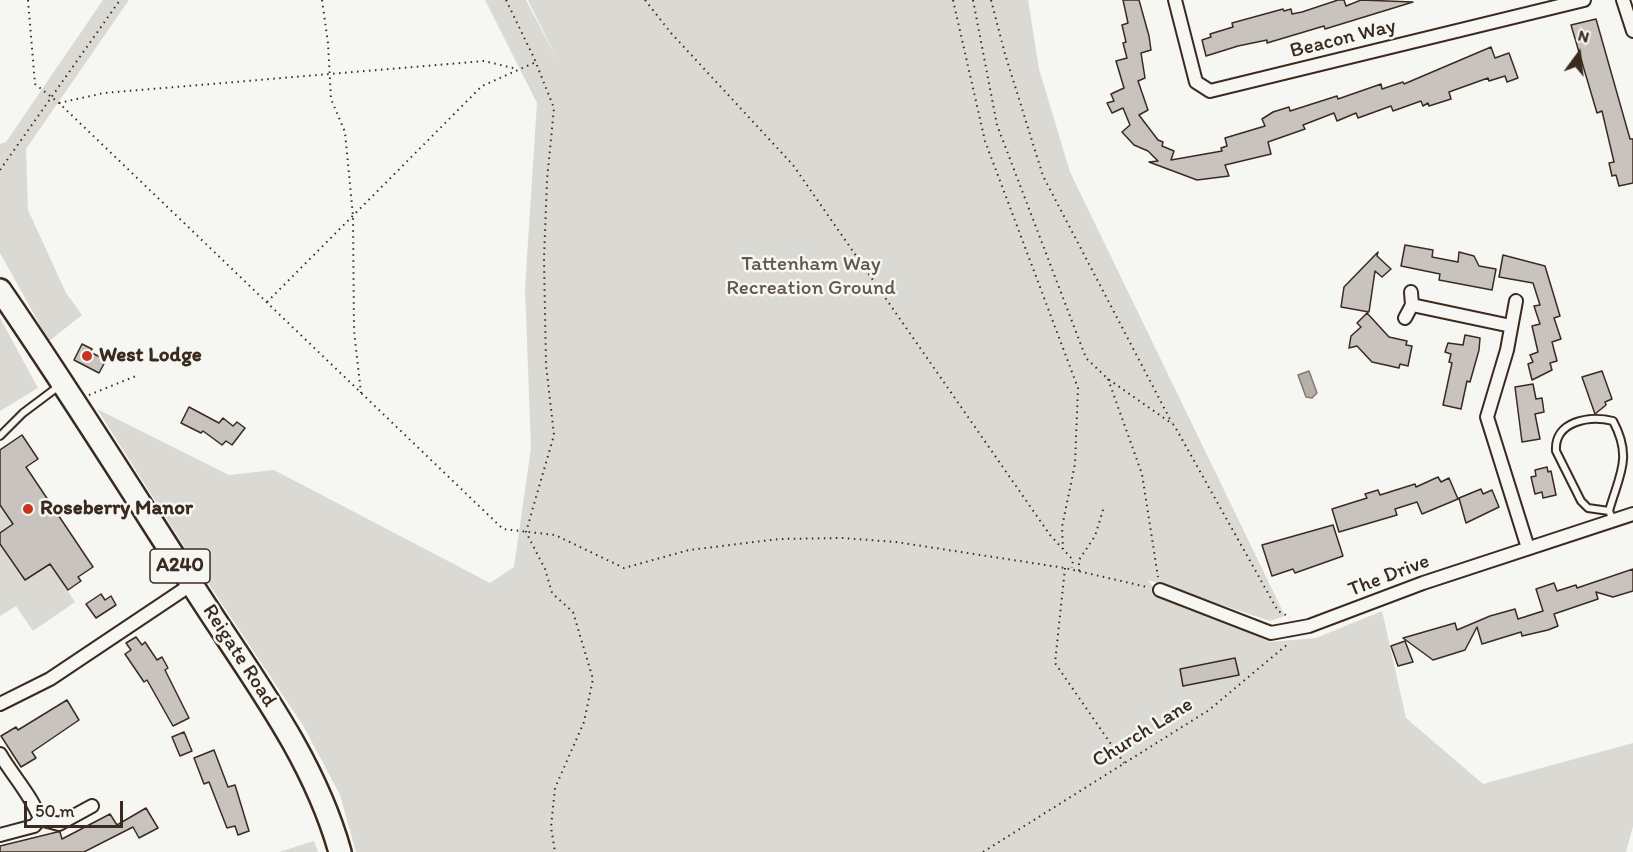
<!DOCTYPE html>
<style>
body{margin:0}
#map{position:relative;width:1633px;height:852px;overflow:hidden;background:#f6f6f2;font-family:Itim,sans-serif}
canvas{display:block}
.north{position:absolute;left:1549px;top:24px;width:60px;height:60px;-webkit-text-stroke:4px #f6f6f2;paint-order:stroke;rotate:15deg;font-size:16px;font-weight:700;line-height:24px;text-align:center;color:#3b2a1e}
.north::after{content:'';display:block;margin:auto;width:21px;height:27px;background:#3b2a1e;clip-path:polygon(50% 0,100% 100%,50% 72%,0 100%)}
.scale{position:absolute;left:24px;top:801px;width:99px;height:27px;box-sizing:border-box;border:3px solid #3b2a1e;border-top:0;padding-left:8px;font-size:18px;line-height:21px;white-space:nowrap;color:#3b2a1e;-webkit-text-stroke:4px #f6f6f2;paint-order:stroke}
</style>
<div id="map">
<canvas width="1633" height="852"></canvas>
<div class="north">N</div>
<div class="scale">50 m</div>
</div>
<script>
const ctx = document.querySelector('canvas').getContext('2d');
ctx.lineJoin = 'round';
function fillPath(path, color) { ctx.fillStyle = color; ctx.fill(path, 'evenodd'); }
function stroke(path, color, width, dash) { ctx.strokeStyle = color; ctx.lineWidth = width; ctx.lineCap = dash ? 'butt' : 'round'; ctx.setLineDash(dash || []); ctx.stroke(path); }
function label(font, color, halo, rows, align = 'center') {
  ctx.font = font + ' Itim,sans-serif'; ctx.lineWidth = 5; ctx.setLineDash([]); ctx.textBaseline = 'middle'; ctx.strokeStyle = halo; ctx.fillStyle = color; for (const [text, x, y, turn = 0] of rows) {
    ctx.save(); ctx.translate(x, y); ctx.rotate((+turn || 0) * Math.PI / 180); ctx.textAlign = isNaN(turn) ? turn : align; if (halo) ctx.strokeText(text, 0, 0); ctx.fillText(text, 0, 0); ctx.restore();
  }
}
const green = new Path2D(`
 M103,0H129L26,149L28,210L66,293L82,315L49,341L0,253V144L6,142Z
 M485,0H526L559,63L528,0H1028L1039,69L1070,172L1285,616L1270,621L1148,580L1157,592L1270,642L1316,638L1382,611L1406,718L1483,784L1633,743V826L1626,852H356L340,795L304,727L196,565L97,409L229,475L274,470L490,583L514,567L531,448L525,288L537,103Z
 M0,318L38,388L0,411Z
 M0,505L13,524L0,533Z
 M0,544L25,580L50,564L75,602L33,631L16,606L0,616Z
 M314,841L318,852H279Z`);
const water = new Path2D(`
 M1309,371L1317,393L1312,398L1306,397L1298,375Z`);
const building = new Path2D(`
 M1123,0H1139L1149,36L1151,50L1141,53L1145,78L1138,81L1148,110L1139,115L1158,140L1163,142L1162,146L1174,151L1171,160L1222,151L1221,148L1227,146L1225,138L1265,126L1262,119L1273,112L1289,107L1290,111L1337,96L1338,99L1381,84L1382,89L1403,82L1404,84L1491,47L1495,58L1509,53L1518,78L1507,82L1505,76L1489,81L1488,78L1449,92L1451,99L1429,106L1428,103L1423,106L1421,101L1393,111L1391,106L1358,118L1356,113L1337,121L1334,113L1303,125L1305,129L1268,142L1271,154L1225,165L1229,176L1197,180L1149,162L1158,161L1148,151L1134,145L1122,132L1130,125L1123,108L1112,113L1107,103L1114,101L1111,94L1124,88L1116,61L1127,58L1123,43L1126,42L1122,25L1128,23Z
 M1338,0H1344L1346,6L1361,0L1413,2L1325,29L1324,26L1267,43V40L1238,46L1206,56L1202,40L1211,37L1210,34L1233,27L1232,23L1283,9L1284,11L1291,9L1292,14L1302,12Z
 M1596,19L1630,139H1633V183L1619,186L1616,175L1612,176L1609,163L1614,162L1602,111L1597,113L1571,25Z
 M1405,245L1433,250L1432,257L1458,262L1459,252L1474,256L1479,266L1496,269L1492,290L1439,280L1440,274L1401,266Z
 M1378,252L1377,256L1391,269L1382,277L1375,271L1369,312L1341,307L1344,287Z
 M1503,255L1545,266L1560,316L1554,318L1561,339L1552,342L1557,361L1550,363L1552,370L1532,380L1528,364L1533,362L1530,355L1538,352L1532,326L1540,324L1534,306L1540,305L1533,283L1499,277Z
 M1367,313L1389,337L1407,341L1406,345L1412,346L1408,366L1400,364L1399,368L1372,362L1357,346L1349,348L1351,336L1361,327L1357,323Z
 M1465,335L1480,338L1479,350L1470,382L1467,381L1461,409L1443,405L1452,363L1449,362L1451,354L1445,352L1448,343L1463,345Z
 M82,344L92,349L90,352L106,360L99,373L74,360Z
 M1602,371L1612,399L1605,402L1606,405L1595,414L1582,377Z
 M1533,384L1536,399L1542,398L1544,412L1535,414L1540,439L1522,442L1515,387Z
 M189,407L219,423L223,418L233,426L237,422L245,428L232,445L226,441L222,445L203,431L201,433L181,423Z
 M22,435L38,459L26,467L93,567L78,577L81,581L68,590L50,564L25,580L0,544V533L13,524L0,505V450Z
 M1547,467L1548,472L1551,471L1556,495L1543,498L1542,492L1535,494L1531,477L1536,476L1535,470Z
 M1438,477L1441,482L1449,478L1458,499L1422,514L1417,502L1395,509L1397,515L1339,532L1332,509L1367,498L1365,494L1378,490L1380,495L1415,484L1416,487Z
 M1481,489L1483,494L1492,490L1499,507L1466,523L1459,498Z
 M1333,525L1343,556L1295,573L1293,569L1272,576L1262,545Z
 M1633,569V591L1613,597L1596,592L1598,599L1554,614L1558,626L1548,630L1522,636L1521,632L1482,644L1477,627L1465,650L1433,660L1403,638L1455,623L1457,630L1490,616L1515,609L1518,619L1543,611L1536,589L1554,583L1557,591L1576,585L1577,588Z
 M101,594L105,600L111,596L116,605L96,618L86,604Z
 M136,637L142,645L145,642L157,660L162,657L168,668L165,670L189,718L173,726L147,680L144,682L125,654L131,650L126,643Z
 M1405,641L1413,662L1398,666L1391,646Z
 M1235,658L1239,675L1183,686L1180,669Z
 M67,700L79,720L32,752L36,758L21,767L1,736L16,727L18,730Z
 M184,732L192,751L180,756L172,737Z
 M214,750L228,787L235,785L249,831L238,835L235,826L227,828L209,782L204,784L194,758Z
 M146,808L158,828L139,838L133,827L84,852H0V846L57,832H60L62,839L110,814L117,825Z`);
const path = new Path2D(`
 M28,0L35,84L59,103L503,529L555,535L624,568L689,550L779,539L842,538L896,542L1065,568L1147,587
 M322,0L328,43L331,99L345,132L353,216L354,331L361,393
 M506,0L534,58L554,108L547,180L544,259L546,365L554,435L526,532L545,569L552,593L573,612L593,679L584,722L555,788L551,827L555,852
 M645,0L671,33L793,165L1050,535L1073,560L1072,568
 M953,0L985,141L1078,388L1075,464L1062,527L1063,549
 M973,0L997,125L1086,358L1108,379L1174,425L1278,611L1290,617
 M991,0L1005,54L1043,176L1172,423
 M59,103L104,93L484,61L517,69
 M0,170L120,0
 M267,302L482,86L536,62
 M1108,379L1142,474L1158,577
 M89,395L136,376
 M1065,568L1055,663L1124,763
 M1079,571V560L1095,536L1104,507
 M983,852L1209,710L1289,643`);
const lane = new Path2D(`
 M0,436L23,413L59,386
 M1609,511L1588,508L1581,501L1556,451C1554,421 1590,415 1613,421C1633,458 1619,475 1609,511L1613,520`);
const street = new Path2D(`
 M1175,0L1196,82L1210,91L1584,0
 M1623,0L1633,31
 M1516,301L1507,350L1487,417L1528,548
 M1412,305L1511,326
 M1405,318L1412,305L1411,292
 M1160,590L1271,633L1309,626L1423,583L1633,514
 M0,704L50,679L192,584
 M0,754C12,775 32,796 40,819L34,826L0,835
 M40,819L59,824L92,806`);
const highway = new Path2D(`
 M0,290C66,386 128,485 191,583C246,670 312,752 340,852`);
const markers = [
 [87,356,6,"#c8321e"],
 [28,509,6,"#c8321e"]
];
const shields = [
 [180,566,60]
];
const shieldNames = [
 ["A240",180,566]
];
const streetNames = [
 ["Beacon Way",1343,39,-14],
 ["The Drive",1389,576,-21],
 ["Reigate Road",239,656,57],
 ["Church Lane",1143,733,-32]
];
const parkNames = [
 ["Tattenham Way",811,265],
 ["Recreation Ground",811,289]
];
const poiNames = [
 ["West Lodge",99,356],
 ["Roseberry Manor",40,509]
];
fillPath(green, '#dad9d3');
fillPath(water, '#b6b0a9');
stroke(water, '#857a71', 1.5);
fillPath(building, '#c8c3be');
stroke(building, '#3b2a1e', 1.5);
stroke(lane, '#3b2a1e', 10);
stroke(street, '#3b2a1e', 16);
stroke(highway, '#3b2a1e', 26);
stroke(path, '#3b2a1e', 2, [1.5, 4.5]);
stroke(lane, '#f6f6f2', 6);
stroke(street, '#f6f6f2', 12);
stroke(highway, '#f6f6f2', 21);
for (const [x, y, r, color] of markers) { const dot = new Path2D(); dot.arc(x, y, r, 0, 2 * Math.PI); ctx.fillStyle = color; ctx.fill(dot); stroke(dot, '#f6f6f2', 2); }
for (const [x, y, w] of shields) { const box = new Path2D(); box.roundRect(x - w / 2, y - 17, w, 34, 4.5); ctx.fillStyle = '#f6f6f2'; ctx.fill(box); stroke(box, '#3b2a1e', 1.5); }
label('bold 20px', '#3b2a1e', null, shieldNames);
label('21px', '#3b2a1e', '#f6f6f2', streetNames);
label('21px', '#63564b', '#f6f6f2', parkNames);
label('bold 21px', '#3b2a1e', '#f6f6f2', poiNames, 'left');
</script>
